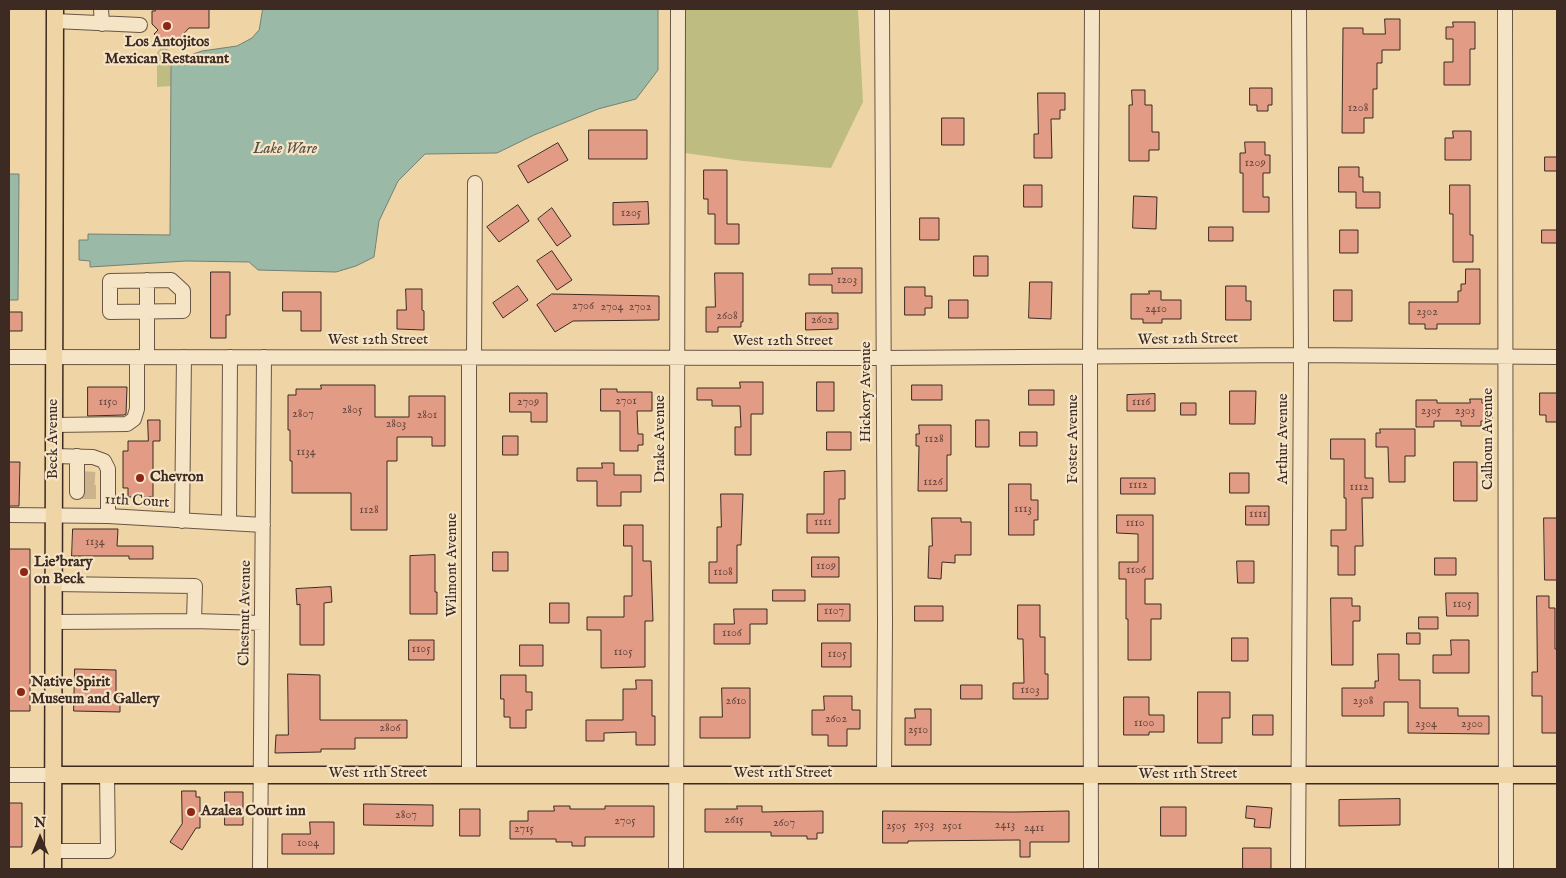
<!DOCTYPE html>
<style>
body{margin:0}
#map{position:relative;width:1566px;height:878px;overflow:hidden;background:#efd5a6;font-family:"IM FELL English",serif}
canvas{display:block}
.frame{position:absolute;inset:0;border:10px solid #3c2a23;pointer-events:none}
.north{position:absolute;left:15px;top:813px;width:50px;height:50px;-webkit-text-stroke:4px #f5e4c5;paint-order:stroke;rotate:0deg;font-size:14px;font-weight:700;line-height:20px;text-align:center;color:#3c2a23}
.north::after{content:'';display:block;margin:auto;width:18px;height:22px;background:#3c2a23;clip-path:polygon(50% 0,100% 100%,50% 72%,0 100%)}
</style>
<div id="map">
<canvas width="1566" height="878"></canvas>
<div class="frame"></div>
<div class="north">N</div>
</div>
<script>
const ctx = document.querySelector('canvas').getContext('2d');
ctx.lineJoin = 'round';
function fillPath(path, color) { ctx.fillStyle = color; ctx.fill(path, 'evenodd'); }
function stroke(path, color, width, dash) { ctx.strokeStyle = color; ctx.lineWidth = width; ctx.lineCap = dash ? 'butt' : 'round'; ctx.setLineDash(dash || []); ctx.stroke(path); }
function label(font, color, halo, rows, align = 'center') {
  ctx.font = font + ' "IM FELL English",serif'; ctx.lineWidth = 4.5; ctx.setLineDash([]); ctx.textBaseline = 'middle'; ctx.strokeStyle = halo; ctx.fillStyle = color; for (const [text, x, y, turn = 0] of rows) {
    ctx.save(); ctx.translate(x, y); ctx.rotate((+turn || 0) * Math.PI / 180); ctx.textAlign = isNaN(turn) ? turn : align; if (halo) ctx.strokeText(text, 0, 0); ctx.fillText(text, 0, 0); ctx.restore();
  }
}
const green = new Path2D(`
 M685,9H858L863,102L831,168L743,161L685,153Z
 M163,45L170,51L171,86L157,87V53Z`);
const water = new Path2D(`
 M263,9H658V70L636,99L598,109L534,135L497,153L425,154L398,181L379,221L374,257L356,266L336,272L258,270L249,262L186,261L90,267V261L79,260V240H88V234L170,235L171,64L175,60L202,51L237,46L252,38L259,30Z
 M9,174H19L18,300H9Z`);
const building = new Path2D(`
 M155,9H209V28H189L177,41L172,37L165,45L154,34L158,30L152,24V11H155Z
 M1385,19H1400V50H1382V63H1377V89H1373V118H1364V133H1342L1343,28H1363V34H1385Z
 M1453,22H1475V49H1470V85H1444V62H1453V39H1446V27H1453Z
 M1250,88H1272V105H1268V111H1257V105H1250Z
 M1132,90H1145V105H1152V132H1159V150H1149V161H1129V105H1132Z
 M1038,93H1065V110H1060V119H1051L1052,158H1034V134H1038Z
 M942,118H964V145H942Z
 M589,130H647V159H589Z
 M1453,131H1471V160H1445V138H1453Z
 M1245,142H1265V155H1270V173H1263V197H1269V212H1243V173H1240V153H1245Z
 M558,143L568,160L528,183L518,166Z
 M1545,157H1557V171H1545Z
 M1339,167H1359V177H1363V192H1380V208H1356V192H1339Z
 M704,170H727V224H739V244H715V214H708V199H704Z
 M1024,185H1042V207H1024Z
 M1450,185H1470V235H1473V262H1453V214H1450Z
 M1134,196L1157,197L1156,229L1133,228Z
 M648,202L649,224L613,225V203Z
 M518,205L529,221L499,242L487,227Z
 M552,208L571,236L557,246L538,219Z
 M920,218H939V240H920Z
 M1209,227H1233V241H1209Z
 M1340,230H1358V253H1340Z
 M1542,230H1557V243H1542Z
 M552,251L572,280L557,290L537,261Z
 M974,256H988V276H974Z
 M832,268H862V293H832V285H809V274H832Z
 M1466,269H1480V324H1437V329H1425V324H1409V302H1458V291H1461V284H1465Z
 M211,272H230V315H226V338H211Z
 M715,273H743V322H741V327H718V332H706V307H715Z
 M1030,282H1052L1051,319L1029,318Z
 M518,286L528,300L503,318L493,303Z
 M1226,286H1246V301H1251V320H1226Z
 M905,287H925V296H932V308H925V315H905Z
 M406,289H422V310L424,311V330L397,329V310H406Z
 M1334,290H1352V321H1334Z
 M1149,291H1161V300H1181V319H1162V323H1143V319H1131V294H1149Z
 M283,292H321V331H301V311H283Z
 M552,294L659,296V320L573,321L555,332L537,305Z
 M949,300H968V318H949Z
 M9,312H22V331H9Z
 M806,313H838V329L806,330Z
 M740,382H763V414H751V455H735V427H741L740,406H712V400H697V388H740Z
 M817,382H834V411H817Z
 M321,385H375V417H409V396H445V446H432V437H397V461H387V530H351V493H292V461H290V430H288V395H296V389H321Z
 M912,385H942V400H912Z
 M88,387H127L126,414L124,415L88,416Z
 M601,389H617V392H652V411H637L638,434H643V445H638V451H620V411H601Z
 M1029,390H1054V405H1029Z
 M1230,391H1256L1255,424H1230Z
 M510,393H547V422H531V412H510Z
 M1540,393H1557V422H1546V415H1540Z
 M1155,394V411H1127V395Z
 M1470,399H1482V403H1492V421H1481V426H1461V421H1434V427H1416V400H1437V403H1470Z
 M1181,403H1196V415H1181Z
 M148,420H160V441H153V497H128V488H123V451H128V441H148Z
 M976,420H989V447H976Z
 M919,425H951V455H947V491H918L919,446H916V434H919Z
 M1380,429H1415V456H1405V482H1389L1388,447H1376V433H1380Z
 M827,432H851V450H827Z
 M1020,432H1037V446H1020Z
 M503,436H518V455H503Z
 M1331,439H1365V478H1373V498H1362L1363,546H1355V575H1338V546H1331V530H1346V498H1344V459H1331Z
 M9,462H20L19,506H9Z
 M1454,462H1477V501H1454Z
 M602,463H614V475H641V492H621V506H597V481H577V468H602Z
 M845,471V499H839V533H807V514H824V472Z
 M1230,473H1249V493H1230Z
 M1121,478H1155V494H1121Z
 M1009,484H1031V500H1038V520H1034V535H1009Z
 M721,494H743L741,545H737V583H709V562H717V527H721Z
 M1246,506H1269V525H1246Z
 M1117,515H1153V579H1145V604H1161V619H1151V660H1128V619H1126V579H1119V562H1138V534L1117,533Z
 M932,518H961V522H971V555H955V563L942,562L941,579L928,578L929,546H932Z
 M1544,518H1557V580H1545Z
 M624,525H643V561H651L653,621H645V667L601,668V630H587V617H624V596H632V546H624Z
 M73,529H118L117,546H153V559H129V556H72Z
 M9,549H30V711H9Z
 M493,552H508V571H493Z
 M435,555V592H437V614H410V556Z
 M812,557H839V577H812Z
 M1435,558H1456V575H1435Z
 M1237,561H1254V583H1238Z
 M331,587L332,602L324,603V645H300V604L297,605L296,589Z
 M773,590H805V601H773Z
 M1446,593H1478V616H1447Z
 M1537,596H1549V608H1555V649H1557V733H1542V696H1532V672H1537Z
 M1331,598H1352V606H1360V621H1353V665H1332Z
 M550,603H569V623H550Z
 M818,604H850V621H818Z
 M1018,605H1040V637H1045V674H1048V699H1013V683H1024L1023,639H1018Z
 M915,606H943V621H915Z
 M734,609H767V624H750V644H714V624H734Z
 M1419,617H1438V629H1419Z
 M1407,633H1420V644H1407Z
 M1232,638H1248V661H1232Z
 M409,640H434V660H409Z
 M1451,640H1469V673H1433V655H1451Z
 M822,643H851V667H822Z
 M520,645H543V666H520Z
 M1378,654H1399V680H1420V708H1458V716H1489V734L1408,733V702H1384V716H1342V688H1375V681H1378Z
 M75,669L116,670V696H120V712L74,711Z
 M288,674L320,675V720H407V738H355V749H321V752L275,753L276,735H288Z
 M501,675H526V692H532V710H526V728H510V717H504V699H501Z
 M636,680H652V716H655V745H636V732L604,733V741H586V720H623V689H636Z
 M961,685H982V699H961Z
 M722,688H750V738H700V717H722Z
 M1198,692H1230V718H1222V743H1198Z
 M824,696H852V710H860V729H847V746H828V735H812V710H824Z
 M1124,697H1149V715H1164V732H1149V735H1124Z
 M915,709H931V745H905V718H915Z
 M1253,715H1273V735H1253Z
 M182,791H196V797H200V828H196L182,850L170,842L182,824Z
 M225,792H243V825H225Z
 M1400,799V825L1339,826V800Z
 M9,803H22V847H9Z
 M364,804L433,805V826L364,825Z
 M554,806H570V809H605V806H654V837H585V846H572V842H556V839H510V821H528V811H554Z
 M737,806H762V812L823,811V833H817V839H807V836H771V832H705V809H737Z
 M1247,806L1272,808L1270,828L1254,827L1255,819L1246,818Z
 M1161,807H1186V836H1161Z
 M460,809H480V836H460Z
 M883,811L1014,812L1069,811V842H1030V857H1020V840L908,841V843H883Z
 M310,822H334V854H282V834H310Z
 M1243,848H1271V869H1243Z`);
const minorTunnel = new Path2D(`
 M81,478L96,479
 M82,492H96`);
const minor = new Path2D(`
 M101,9L102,24
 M882,9L885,623L884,775
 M1505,9L1506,869
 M55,21L140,25
 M147,280V357
 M171,280L183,291V311L110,312V281Z
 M9,357L883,358L1301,355L1557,357
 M474,357L475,183
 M54,425L127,424L134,419L137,409V357
 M54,456L93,457L104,461L108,469V516
 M77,456V492
 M9,515L108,516L263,525
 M182,521L184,357
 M229,523L230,357
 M54,584L195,586L194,621L262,623
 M54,622L194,621
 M469,774V357
 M9,775H53
 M53,851H108L107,774
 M260,869L264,357
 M676,869L678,9
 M1091,869L1090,357L1092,9
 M1298,869L1301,355L1299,9`);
const major = new Path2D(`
 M53,775H1557
 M53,869L55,9`);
const markers = [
 [167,26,5,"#8f2418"],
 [140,478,5,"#8f2418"],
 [24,572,5,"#8f2418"],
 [21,692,5,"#8f2418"],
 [191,812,5,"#8f2418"]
];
const numberNames = [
 ["1208",1358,109],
 ["1209",1255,164],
 ["1205",631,214],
 ["1203",847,281],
 ["2706",583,307],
 ["2704",612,308],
 ["2702",640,308],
 ["2410",1156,310],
 ["2302",1427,313],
 ["2608",727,317],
 ["2602",822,321],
 ["2701",626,402],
 ["1150",108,403],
 ["2709",528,403],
 ["1116",1141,403],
 ["2805",352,411],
 ["2305",1431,412],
 ["2303",1465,412],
 ["2807",303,415],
 ["2801",427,416],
 ["2803",396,425],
 ["1128",934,440],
 ["1134",306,453],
 ["1126",933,483],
 ["1112",1138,486],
 ["1112",1359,488],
 ["1113",1023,510],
 ["1128",369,511],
 ["1111",1258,515],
 ["1111",823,523],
 ["1110",1135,524],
 ["1134",95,543],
 ["1109",826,567],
 ["1106",1136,571],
 ["1108",723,573],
 ["1105",1462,605],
 ["1107",834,612],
 ["1106",732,634],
 ["1105",421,650],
 ["1105",623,653],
 ["1105",837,655],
 ["1103",1030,691],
 ["2610",736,702],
 ["2308",1363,702],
 ["2602",836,720],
 ["1100",1144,724],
 ["2304",1426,725],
 ["2300",1472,725],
 ["2806",390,729],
 ["2510",918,731],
 ["2807",406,816],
 ["2615",734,821],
 ["2705",625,822],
 ["2607",784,824],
 ["2503",924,826],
 ["2413",1005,826],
 ["2505",896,827],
 ["2501",952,827],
 ["2411",1034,829],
 ["2715",524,830],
 ["1004",308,844]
];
const poiNames = [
 ["Los Antojitos",167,43,"center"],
 ["Mexican Restaurant",167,60,"center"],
 ["Chevron",150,478],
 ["Lie'brary",34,563],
 ["on Beck",34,580],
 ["Native Spirit",31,683],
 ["Museum and Gallery",31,700],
 ["Azalea Court inn",201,812]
];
const streetNames = [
 ["West 12th Street",1188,340,-1],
 ["West 12th Street",378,341],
 ["West 12th Street",783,342],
 ["Hickory Avenue",867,392,-90],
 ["Beck Avenue",54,439,-90],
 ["Drake Avenue",661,439,-90],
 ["Foster Avenue",1074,439,-90],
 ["Arthur Avenue",1284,439,-90],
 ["Calhoun Avenue",1489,439,-90],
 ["11th Court",137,502,3],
 ["Wilmont Avenue",453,565,-90],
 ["Chestnut Avenue",246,613,-89],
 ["West 11th Street",378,774],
 ["West 11th Street",783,774],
 ["West 11th Street",1188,775]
];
const waterNames = [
 ["Lake Ware",285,150]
];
fillPath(green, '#bfbc82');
fillPath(water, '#9ab9a7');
stroke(water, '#748072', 1);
fillPath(building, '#e29b85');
stroke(building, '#3c2a23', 1);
stroke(minorTunnel, '#cbb38c', 14, [14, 7]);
stroke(minor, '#695544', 16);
stroke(major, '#3c2a23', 19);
stroke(minor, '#f5e4c5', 14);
stroke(major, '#efd5a6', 16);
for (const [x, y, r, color] of markers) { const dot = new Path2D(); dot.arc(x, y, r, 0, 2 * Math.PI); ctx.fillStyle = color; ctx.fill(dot); stroke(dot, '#f5e4c5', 2); }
label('12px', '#66463c', null, numberNames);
label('bold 15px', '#3c2a23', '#f5e4c5', poiNames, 'left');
label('15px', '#3c2a23', '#f5e4c5', streetNames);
label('italic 16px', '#544e44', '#f5e4c5', waterNames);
</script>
